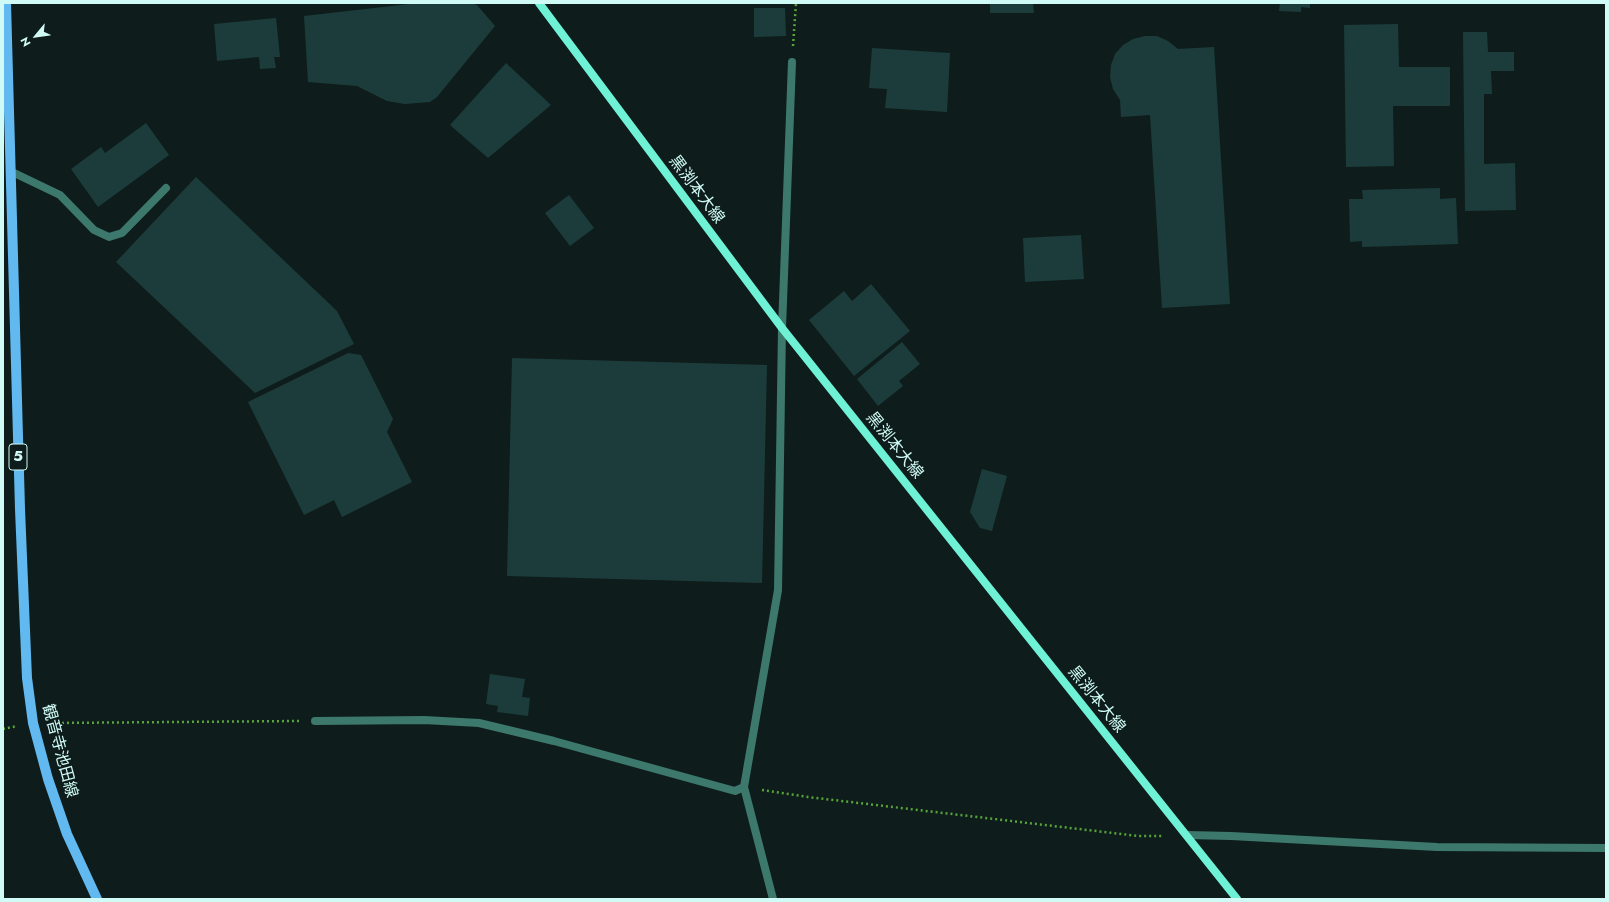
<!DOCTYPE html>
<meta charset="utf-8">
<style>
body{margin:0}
#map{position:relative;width:1609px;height:902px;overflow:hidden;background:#0e1d1c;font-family:Jost,sans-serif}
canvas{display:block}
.frame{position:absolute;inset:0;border:4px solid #cffaf5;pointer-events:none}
.north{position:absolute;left:16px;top:16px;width:40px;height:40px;-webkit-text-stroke:3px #0e1d1c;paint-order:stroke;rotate:241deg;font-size:11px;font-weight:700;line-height:16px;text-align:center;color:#cffaf5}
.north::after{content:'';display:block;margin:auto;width:14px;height:18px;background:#cffaf5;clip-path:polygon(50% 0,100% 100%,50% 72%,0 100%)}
</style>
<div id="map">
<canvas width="1609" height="902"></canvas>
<div class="frame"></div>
<div class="north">N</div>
</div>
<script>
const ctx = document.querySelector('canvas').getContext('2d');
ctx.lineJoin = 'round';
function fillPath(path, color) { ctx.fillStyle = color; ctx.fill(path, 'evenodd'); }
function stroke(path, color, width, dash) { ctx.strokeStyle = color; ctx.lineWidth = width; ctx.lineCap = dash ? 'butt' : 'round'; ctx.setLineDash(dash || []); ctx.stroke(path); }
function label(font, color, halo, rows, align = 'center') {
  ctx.font = font + ' Jost,"Noto Sans JP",sans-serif'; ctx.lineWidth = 3; ctx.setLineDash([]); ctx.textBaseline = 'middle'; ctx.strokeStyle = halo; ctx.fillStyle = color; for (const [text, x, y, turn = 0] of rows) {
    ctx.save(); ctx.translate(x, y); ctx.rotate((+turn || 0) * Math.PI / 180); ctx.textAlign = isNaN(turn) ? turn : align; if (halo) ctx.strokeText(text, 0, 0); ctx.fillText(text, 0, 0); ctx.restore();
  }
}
const building = new Path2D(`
 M418,3H471L477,5L495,26L437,97L430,102L405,104L387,101L357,86L308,82L304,16Z
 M990,3H1033L1034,13H990Z
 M1280,3H1310V8L1301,7V12L1279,11Z
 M754,8H785L786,36L754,37Z
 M276,18L280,57H274L276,68L260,69L259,57L217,61L214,24Z
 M1398,24L1399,67H1450V106H1393L1394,166L1346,167L1344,25Z
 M1463,32H1487L1488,52H1514V71H1491L1492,94H1484V164L1515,163L1516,210L1465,211Z
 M1145,36H1157L1168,41L1178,49L1214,47L1230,304L1162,308L1150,115L1121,117L1120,100L1113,89L1110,77L1111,65L1115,54L1123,45L1133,39Z
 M872,48L950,53L947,112L885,108L887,89L869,88Z
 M506,63L551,105L488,158L450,125Z
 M146,123L169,155L98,207L71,169L101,147L105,153Z
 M196,177L337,311L354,344L255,393L116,262Z
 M1440,188V199L1456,198L1458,244L1362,247V241L1350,242L1349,199H1363L1362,190Z
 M569,195L594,228L570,246L545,213Z
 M1081,235L1084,279L1025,282L1023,238Z
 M871,284L910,331L854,376L809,320L844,291L852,301Z
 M902,342L920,364L899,381L903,386L878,406L857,379Z
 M348,353L361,355L393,419L387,432L412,482L342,517L334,500L304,515L248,402Z
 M512,358L767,365L762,583L507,576Z
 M982,469L1007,476L992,531L980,528L970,512Z
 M490,674L525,679L522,697L530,698L528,716L497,712L498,706L486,704Z`);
const path = new Path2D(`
 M793,46L796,3
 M52,723L299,721
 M3,729L17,726
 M762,790L808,797L1138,836H1164`);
const service = new Path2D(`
 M10,171L60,195L94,230L109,237L122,233L166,188`);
const minor = new Path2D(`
 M315,721L424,720L479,723L554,741L735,791L744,787
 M1187,835L1231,836L1437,847L1606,848
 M773,899L744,787L778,590L782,328L792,62`);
const secondary = new Path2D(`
 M539,3L782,328L1237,899`);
const primary = new Path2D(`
 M6,3L20,509L27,678L33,723L48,779L67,834L97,899`);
const shields = [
 [18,457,18]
];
const shieldNames = [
 ["5",18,457]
];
const streetNames = [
 ["黒渕本大線",696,190,53],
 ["黒渕本大線",894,446,51],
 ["黒渕本大線",1096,700,51],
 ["観音寺池田線",59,751,75]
];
fillPath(building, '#1c3c3b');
stroke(path, '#59a439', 2.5, [2, 3]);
stroke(service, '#3d786c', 8);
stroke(minor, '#3d786c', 8);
stroke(secondary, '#6ff1d5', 8);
stroke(primary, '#61b9ef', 10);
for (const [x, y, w] of shields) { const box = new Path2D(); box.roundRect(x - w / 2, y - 13, w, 26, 3); ctx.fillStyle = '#0e1d1c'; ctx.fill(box); stroke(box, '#cffaf5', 1); }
label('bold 15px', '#cffaf5', null, shieldNames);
label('16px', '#cffaf5', '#0e1d1c', streetNames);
</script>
